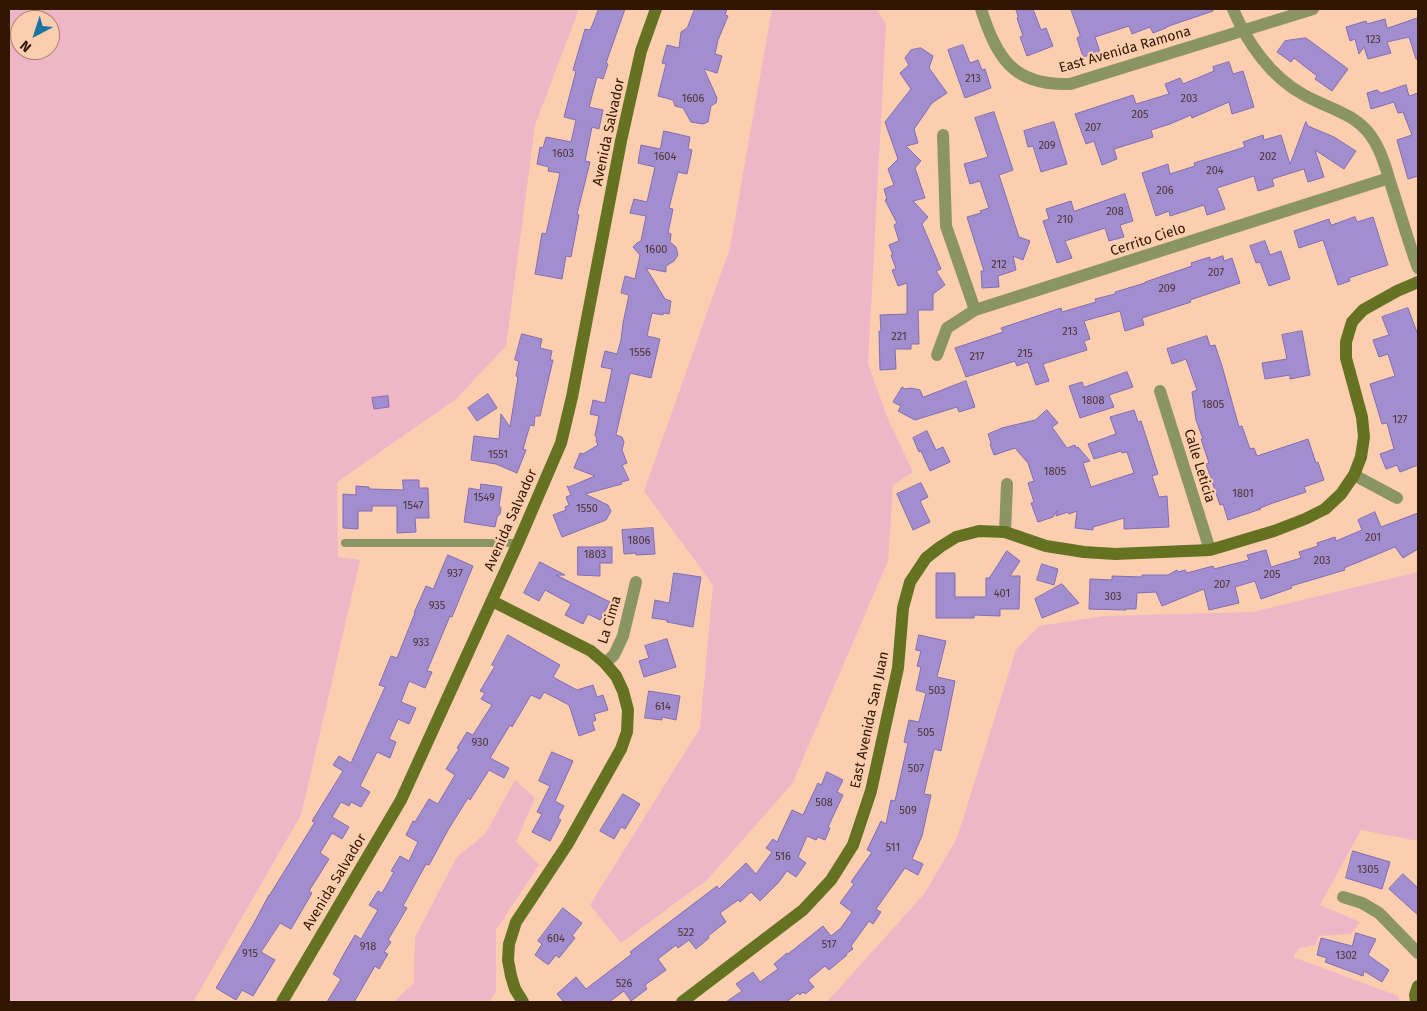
<!DOCTYPE html>
<style>
body{margin:0}
#map{position:relative;width:1427px;height:1011px;overflow:hidden;background:#faceae;font-family:"Fira Sans",sans-serif}
canvas{display:block}
.frame{position:absolute;inset:0;border:10px solid #311601;pointer-events:none}
.north{position:absolute;left:10px;top:10px;width:50px;height:50px;box-sizing:border-box;background:#faceae;border:1px solid #aa8469;border-radius:50%;rotate:220deg;font-size:14px;font-weight:700;line-height:20px;text-align:center;color:#311601}
.north::after{content:'';display:block;margin:auto;width:18px;height:22px;background:#1a73a2;clip-path:polygon(50% 0,100% 100%,50% 72%,0 100%)}
</style>
<div id="map">
<canvas width="1427" height="1011"></canvas>
<div class="frame"></div>
<div class="north">N</div>
</div>
<script>
const ctx = document.querySelector('canvas').getContext('2d');
ctx.lineJoin = 'round';
function fillPath(path, color) { ctx.fillStyle = color; ctx.fill(path, 'evenodd'); }
function stroke(path, color, width, dash) { ctx.strokeStyle = color; ctx.lineWidth = width; ctx.lineCap = dash ? 'butt' : 'round'; ctx.setLineDash(dash || []); ctx.stroke(path); }
function label(font, color, halo, rows, align = 'center') {
  ctx.font = font + ' "Fira Sans",sans-serif'; ctx.lineWidth = 4.5; ctx.setLineDash([]); ctx.textBaseline = 'middle'; ctx.strokeStyle = halo; ctx.fillStyle = color; for (const [text, x, y, turn = 0] of rows) {
    ctx.save(); ctx.translate(x, y); ctx.rotate((+turn || 0) * Math.PI / 180); ctx.textAlign = isNaN(turn) ? turn : align; if (halo) ctx.strokeText(text, 0, 0); ctx.fillText(text, 0, 0); ctx.restore();
  }
}
const green = new Path2D(`
 M9,9H579L535,125L506,346L456,399L337,482L338,557L360,560L301,815L193,1002H9ZM20,20H50V50H20Z
 M772,9H876L886,24L868,364L888,419L913,472L893,485L888,561L792,784L708,879L621,943L590,905L700,728L713,585L644,491L730,248Z
 M1418,572V841L1361,830L1320,905L1360,922L1351,934L1319,936L1315,945L1299,948L1293,957L1398,996L1400,1002H827L925,893L957,838L1016,650L1039,626L1104,616L1253,612Z
 M515,780L535,798L516,842L539,865L496,930V992L489,1002H394L414,983L415,937L457,857L485,834Z`);
const building = new Path2D(`
 M599,9H625L606,63L608,64L603,79L597,77L589,107L603,110L599,129L592,127L585,161L590,162L577,214L579,215L571,257L566,256L562,279L535,274L542,233L546,234L560,173L548,171L549,167L537,164L540,147L543,148L546,137L571,142L576,120L564,117L576,71L573,70L585,29L590,30Z
 M695,9H727L725,15L728,16L718,40L715,54L722,56L717,73L704,69L717,98L716,103L711,106L708,122L703,124L691,122L683,108L675,106L673,100L658,96L666,64L662,63L667,45L679,48L681,32L687,28Z
 M1016,9H1033L1041,30L1046,28L1053,46L1027,56L1020,37L1023,36L1017,18L1018,17Z
 M1071,9H1213V11L1166,27V28L1153,33L1150,27L1132,34L1129,26L1095,37L1100,52L1083,57L1077,38L1080,36Z
 M1418,18V59H1416L1409,37L1387,42L1391,53L1368,59L1364,47L1359,54L1355,39L1350,41L1346,27L1366,21L1367,24L1385,19L1387,28Z
 M1306,38L1348,69L1332,91L1315,79L1317,76L1294,58L1291,62L1277,52L1285,41Z
 M963,45L970,63L978,60L982,70L985,69L991,88L965,98L948,50Z
 M921,48L933,56L929,68L947,93L932,103L914,129L918,143L906,146L921,161L915,168L925,198L913,201L928,217L922,224L941,269L936,271L945,285L933,294V310H918L919,344H911V349H895L896,369L880,370L879,331H881L880,315L907,314V283L898,286L892,270L896,269L891,255H893L889,245L899,241L894,225L897,223L885,200L887,199L884,189L894,185L888,169L898,159L885,122L911,89L900,73L909,65L905,58L911,50Z
 M1229,62L1233,74L1243,71L1254,107L1232,114L1229,102L1192,118L1191,115L1170,124L1151,130L1153,137L1114,149L1117,159L1102,165L1094,141L1086,144L1075,114L1133,95L1136,104L1169,94L1165,84L1180,78L1183,84L1214,71L1213,67Z
 M1406,85L1409,96L1418,93V176L1408,179L1397,140L1412,135L1403,112L1398,113L1394,102L1371,109L1367,93L1377,90L1381,93Z
 M994,112L1013,170L999,175L1019,237L1030,241L1023,260L1013,256L1016,270L998,276L999,287L982,288L981,271H984L967,217L981,213L980,211L989,208L980,181L970,184L964,164L988,157L975,118Z
 M1054,122L1067,164L1041,172L1033,146L1028,147L1024,131Z
 M1306,122L1308,126L1334,137L1356,151L1344,169L1315,150L1324,177L1308,182L1304,169L1272,179L1274,186L1258,191L1254,176L1217,188L1225,209L1207,215L1204,205L1170,216L1169,211L1156,216L1142,173L1168,164L1170,174L1195,166L1194,163L1245,147L1243,142L1263,135L1264,140L1281,135L1290,164Z
 M664,131L690,137L688,149L692,150L687,174L678,172L669,208L673,209L668,233L671,234L670,242L676,247L678,255L674,261L666,266V272L646,268L665,299L671,301L669,314L663,313V315L652,313L647,336L660,339L651,378L630,373L616,435L622,437L624,442L622,450L627,463L622,465L629,480L621,482L622,484L585,494L608,505L611,511L606,520L562,537L553,515L566,510L565,507L569,505L566,497L571,495L567,486L569,487L595,476L574,468L580,453L583,454L598,445L596,440L597,439L595,435L599,416L590,414L593,400L605,403L612,369L601,367L605,351L617,354L621,340L623,323L629,295L621,293L625,276L635,279L640,255L633,247L637,243L641,241L646,216L630,213L634,199L647,202L655,167L638,163L641,145L660,149Z
 M1125,194L1133,221L1120,225L1124,237L1109,241L1105,228L1065,241L1072,258L1057,263L1043,221L1049,219L1046,209L1071,201L1074,211Z
 M1355,217L1357,222L1373,217L1388,265L1349,278L1350,281L1338,285L1323,240L1299,248L1294,231L1329,219L1331,225Z
 M1265,241L1270,255L1281,251L1290,279L1269,286L1260,262L1256,263L1250,246Z
 M1223,256L1224,261L1232,258L1240,283L1190,300L1191,302L1142,318L1144,325L1125,331L1120,311L1084,321L1090,339L1084,341L1087,350L1043,364L1049,381L1036,385L1028,362L1017,366L1015,361L966,377L955,348L1003,332L1001,328L1061,308L1062,312L1096,302L1095,299L1115,294V292L1145,283V282L1192,266L1191,263L1210,257V260Z
 M1408,308L1418,335V465L1400,472L1397,465L1386,469L1380,454L1394,449L1387,423L1382,424L1370,384L1395,376L1388,354L1379,357L1373,340L1389,335L1382,317Z
 M1302,331L1310,375L1290,379V375L1265,379L1262,363L1287,359L1282,335Z
 M522,334L542,339L540,348L552,351L550,360H553L540,416H535L534,426L530,425L523,449L526,450L517,473L496,464L471,460L474,436L499,439L501,414L510,427L518,377L516,376L519,361L515,360Z
 M1207,336L1210,346L1215,345L1222,366L1239,427L1242,426L1250,449L1254,448L1257,456L1308,439L1316,463L1318,462L1324,480L1304,487L1306,492L1273,503L1260,508L1261,509L1228,520L1223,504L1220,505L1206,464L1209,463L1201,439H1203L1196,420L1192,392L1197,390L1186,359L1172,364L1167,349Z
 M1127,372L1133,387L1109,395L1114,407L1080,418L1069,386L1082,382L1084,387Z
 M966,381L975,407L959,412L957,407L915,420L898,411L901,406L893,402L902,387L905,389L911,388L920,390L923,397Z
 M488,394L497,408L477,421L468,408Z
 M388,396L389,407L374,409L372,398Z
 M1047,410L1058,423L1052,427L1067,448L1075,445L1076,448L1078,447L1090,461L1083,463L1091,487L1134,473L1127,452L1122,453L1121,451L1094,459L1088,444L1116,434L1110,417L1134,410L1138,422L1141,421L1158,474L1152,476L1159,497L1167,496L1169,527L1124,529V518L1093,527V530L1075,528L1077,511L1069,514L1068,512L1056,516L1058,510L1053,517L1038,522L1031,503L1034,502L1028,483L1034,481L1028,463L1015,448L994,455L990,444L991,443L988,434L1002,428L1035,420Z
 M927,431L936,450L943,447L950,462L930,471L921,451L919,452L913,438Z
 M403,480H419V488H428L429,518H415L416,532L397,533V506H372V511H358V529L343,528V494L356,495V486L369,487V489L403,490Z
 M921,483L928,497L920,501L930,522L913,530L897,494Z
 M481,484L502,487L499,505L501,508L500,514L497,517L495,527L464,522L469,488L480,490Z
 M1375,512L1381,527L1418,513V549L1403,558L1395,547L1344,568L1345,570L1291,586L1292,588L1261,599L1255,581L1235,587L1239,603L1209,610L1204,589L1162,606L1156,592L1137,593L1136,609H1126V610L1089,609L1090,579L1112,580V576L1142,577V575H1168L1177,570L1178,572L1185,570L1187,573L1213,566L1214,569L1249,560L1247,555L1266,550L1271,567L1301,558L1299,552L1318,546L1317,543L1335,537L1336,541L1362,530L1358,520Z
 M653,528L655,554L636,555V553L624,554L622,530Z
 M578,547H612V563H600V576L578,575Z
 M1007,551L1020,561L1010,576H1020L1019,609H1000V616L974,615V618H936V573H955V597H986V578H989Z
 M448,555L473,566L452,617L450,616L427,671L432,672L425,688L409,681L401,702L416,708L409,724L398,719L389,739L396,742L390,758L377,752L360,786L370,792L361,807L351,802L349,806L341,802L332,817L349,827L342,839L332,833L320,853L329,859L309,891L312,893L291,929L280,923L261,952L275,960L253,996L242,990L236,1000L216,988L254,923L269,895V896L315,822L312,821L343,771L333,765L339,756L351,763L385,687L379,685L391,656L397,658L415,613H414L426,586L433,589Z
 M540,562L565,575H556L610,602L600,620L588,614L583,624L565,615L571,604L545,590L539,601L524,593Z
 M1042,564L1058,569L1054,585L1037,580Z
 M674,573L701,577L693,627L667,622V620L652,618L655,600L669,603Z
 M1062,584L1079,603L1042,618L1035,599Z
 M508,635L560,665L553,677L577,690L593,685L597,697L603,695L608,710L594,714L596,720L592,722L595,730L579,736L569,705L544,692L540,699L531,695L512,727L510,725L490,758L509,768L504,778L489,770L470,800L468,798L448,830L429,865L426,864L403,906L407,908L388,940L391,942L384,952L388,954L379,969L375,966L354,1002H327L341,979L333,974L345,952L355,935L361,939L378,910L369,905L378,891L382,893L394,872L391,871L400,856L409,861L418,842L406,835L413,821L415,822L429,799L438,804L455,775L446,769L459,749L457,748L467,732L473,735L492,705L481,699L485,693L480,691L495,666L492,665Z
 M919,635L946,641L937,677L955,681L941,751L934,749L924,794L931,795L922,836L912,859L923,864L918,875L905,868L876,909L881,912L873,924L869,921L851,946L853,949L846,954L847,955L829,970L825,966L808,980L814,987L805,994L803,992L800,995L798,993L786,1002H726L742,991L736,984L753,972L760,982L778,969L774,964L787,953L788,954L823,926L831,936L841,928L852,912L840,903L854,884L851,882L872,852L867,850L881,821L886,824L891,800L895,801L908,743L904,742L909,720L919,722L926,693L916,690L921,667L917,666L921,651L916,650Z
 M667,639L676,667L644,677L639,661L649,658L645,646Z
 M649,691L680,696L676,720L662,717V720L645,718Z
 M552,752L573,761L555,801L564,806L558,818L561,820L550,841L532,832L542,814L537,812L550,786L539,781Z
 M827,772L843,780L837,792L843,795L828,827L830,828L825,840L818,837L816,840L807,836L798,857L806,863L796,877L787,871L778,883L760,901L751,892L740,902L738,900L720,913L726,922L708,936L709,938L696,949L689,940L678,948L676,945L658,959L666,970L645,985L647,989L631,1001L624,991L609,1002H564L557,994L576,977L586,989L632,954L630,952L717,886L719,889L746,863L756,874L772,852L766,848L773,839L777,842L792,810L803,815L818,783L821,785Z
 M623,794L640,804L625,829L621,827L614,839L600,831Z
 M1353,851L1390,862L1382,889L1346,878Z
 M1403,874L1418,888V915L1389,889Z
 M563,908L582,923L572,936L575,938L559,958L556,955L549,964H547L535,955L542,944L538,941Z
 M1356,933L1376,939L1368,955L1389,970L1382,982L1364,971L1363,976L1325,962L1327,958L1317,955L1321,938L1352,946Z`);
const lane = new Path2D(`
 M345,543H518`);
const street = new Path2D(`
 M981,9C997,58 1013,86 1070,84L1313,9
 M1233,9C1247,43 1271,77 1304,95C1327,108 1355,113 1371,136C1381,150 1386,168 1391,185C1400,212 1408,241 1418,268
 M943,135L946,226L975,310
 M937,355L947,328L975,310L1389,178
 M1160,391L1210,550
 M1354,475L1397,498
 M1005,532L1007,484
 M605,663L614,655L623,636L636,582
 M1343,897L1362,903L1379,913L1418,953`);
const secondary = new Path2D(`
 M492,601L591,651L605,663L616,676L623,691L628,710L627,732L621,749L567,845L516,922L509,944L508,960L511,976L515,989L523,1002
 M282,1002L401,800L518,543L561,443L572,397L621,141L641,51L656,9
 M682,1002L803,910L831,880L853,845L871,791L898,668L903,608L910,582L926,558L940,547L956,537L979,531L1005,532L1046,546L1084,552L1115,554L1210,550L1274,531L1305,519L1325,509L1341,494L1354,475L1361,457L1364,437L1362,417L1346,358V342L1352,322L1363,310L1397,291L1418,282
 M1416,1002L1415,995L1418,986`);
const numberNames = [
 ["123",1373,40],
 ["213",973,79],
 ["1606",693,99],
 ["203",1189,99],
 ["205",1140,115],
 ["207",1093,128],
 ["209",1047,146],
 ["1603",563,154],
 ["1604",665,157],
 ["202",1268,157],
 ["204",1215,171],
 ["206",1165,191],
 ["208",1115,212],
 ["210",1065,220],
 ["1600",656,250],
 ["212",999,265],
 ["207",1216,273],
 ["209",1167,289],
 ["213",1070,332],
 ["221",899,337],
 ["1556",640,353],
 ["215",1025,354],
 ["217",977,357],
 ["1808",1093,401],
 ["1805",1213,405],
 ["127",1400,420],
 ["1551",498,455],
 ["1805",1055,472],
 ["1801",1243,494],
 ["1549",484,498],
 ["1547",413,506],
 ["1550",587,509],
 ["201",1373,538],
 ["1806",639,541],
 ["1803",595,555],
 ["203",1322,561],
 ["937",455,574],
 ["205",1272,575],
 ["207",1222,585],
 ["401",1002,594],
 ["303",1113,597],
 ["935",437,606],
 ["933",421,643],
 ["503",937,691],
 ["614",663,707],
 ["505",926,733],
 ["930",480,743],
 ["507",916,769],
 ["508",824,803],
 ["509",908,811],
 ["511",893,848],
 ["516",783,857],
 ["1305",1368,870],
 ["522",686,933],
 ["604",556,939],
 ["517",829,945],
 ["918",368,947],
 ["915",250,954],
 ["1302",1346,956],
 ["526",624,984]
];
const streetNames = [
 ["East Avenida Ramona",1125,50,-16],
 ["Avenida Salvador",609,132,-78],
 ["Cerrito Cielo",1148,240,-18],
 ["Calle Leticia",1199,466,73],
 ["Avenida Salvador",511,520,-66],
 ["La Cima",610,620,-73],
 ["East Avenida San Juan",870,720,-78],
 ["Avenida Salvador",335,882,-59]
];
fillPath(green, '#efb6c8');
fillPath(building, '#a28ece');
stroke(building, '#836cb4', 1);
stroke(lane, '#8a9464', 8);
stroke(street, '#8a9464', 12);
stroke(secondary, '#657222', 12);
label('11px', '#4d3434', null, numberNames);
label('14px', '#311601', '#faceae', streetNames);
</script>
